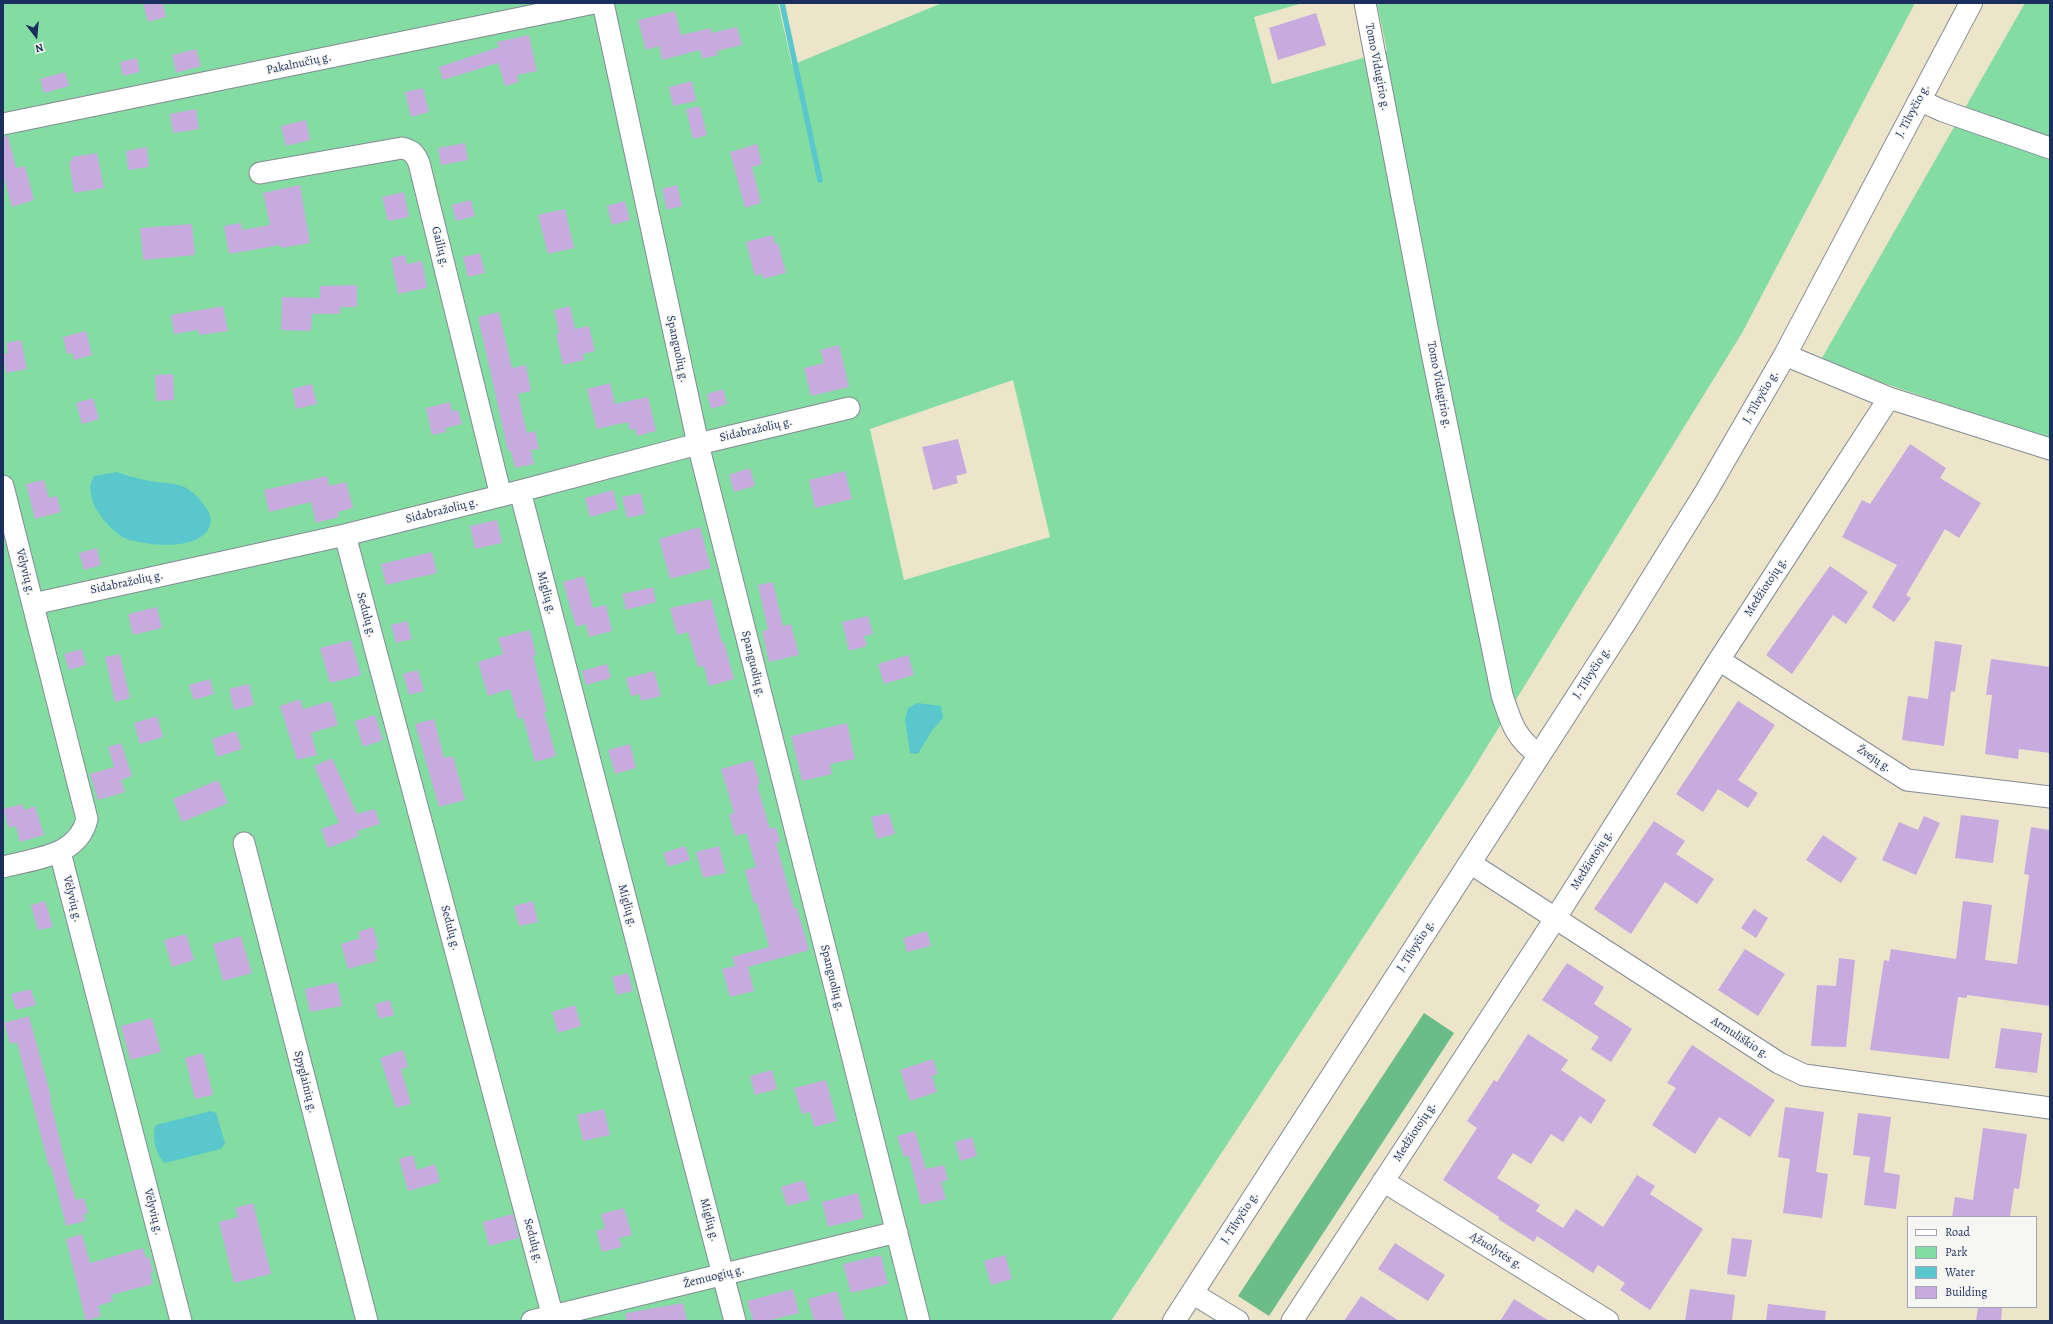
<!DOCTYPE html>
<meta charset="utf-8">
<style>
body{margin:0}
#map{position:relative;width:2053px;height:1324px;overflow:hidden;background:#ece5c9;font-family:Alegreya,serif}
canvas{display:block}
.frame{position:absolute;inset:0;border:4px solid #1b2f5e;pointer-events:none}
.legend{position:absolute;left:1907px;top:1216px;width:130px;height:92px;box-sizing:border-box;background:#f6f6f2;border:1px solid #9ea6b7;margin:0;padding:5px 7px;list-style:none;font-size:12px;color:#1b2f5e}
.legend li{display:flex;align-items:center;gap:8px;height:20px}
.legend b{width:20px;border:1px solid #9ea6b7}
.north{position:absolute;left:16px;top:16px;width:40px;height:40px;-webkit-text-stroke:3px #f6f6f2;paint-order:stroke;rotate:164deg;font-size:11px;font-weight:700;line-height:16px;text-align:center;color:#1b2f5e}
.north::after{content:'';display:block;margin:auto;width:14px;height:18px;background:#1b2f5e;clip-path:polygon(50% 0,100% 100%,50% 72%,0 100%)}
</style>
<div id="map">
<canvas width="2053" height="1324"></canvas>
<div class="frame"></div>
<ul class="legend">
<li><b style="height:5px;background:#fff"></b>Road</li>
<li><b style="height:11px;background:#83dda3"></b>Park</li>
<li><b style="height:11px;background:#5ac7cd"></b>Water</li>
<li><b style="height:11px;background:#c7abde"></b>Building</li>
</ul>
<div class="north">N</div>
</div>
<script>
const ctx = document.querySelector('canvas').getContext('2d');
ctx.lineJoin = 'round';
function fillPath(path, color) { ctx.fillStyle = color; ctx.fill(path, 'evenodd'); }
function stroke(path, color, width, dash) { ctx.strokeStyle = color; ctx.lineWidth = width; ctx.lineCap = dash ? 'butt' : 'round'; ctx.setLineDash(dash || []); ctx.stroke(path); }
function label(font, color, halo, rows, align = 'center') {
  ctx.font = font + ' Alegreya,serif'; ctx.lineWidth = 3; ctx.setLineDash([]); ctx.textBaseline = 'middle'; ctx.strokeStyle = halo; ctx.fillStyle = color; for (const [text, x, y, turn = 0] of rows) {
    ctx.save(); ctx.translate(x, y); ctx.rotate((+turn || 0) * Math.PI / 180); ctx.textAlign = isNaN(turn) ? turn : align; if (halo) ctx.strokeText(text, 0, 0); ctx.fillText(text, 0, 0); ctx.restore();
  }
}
const green = new Path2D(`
 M3,3H778L792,65L942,3H1303L1254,17L1272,84L1387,51L1377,3H1915L1742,333L1464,784L1111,1321H3ZM1013,380L1050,537L904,580L870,429Z
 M2025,3H2050V439L1883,383L1822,358Z`);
const forest = new Path2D(`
 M1424,1013L1454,1033L1269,1316L1238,1296Z`);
const water = new Path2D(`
 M116,472C126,475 136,478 145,480C157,483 170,482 182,486C193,490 202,501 208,511C211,516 212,521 209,528C197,551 148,546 127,539C115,535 99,516 94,505C90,493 88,487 94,476Z
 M917,703L941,706L943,718L931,732L918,754L910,753L905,719L908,708Z
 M211,1111L216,1113L225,1143L221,1149L165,1163C156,1156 151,1135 156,1125Z`);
const stream = new Path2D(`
 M782,3L820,180`);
const building = new Path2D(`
 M143,3H163L166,17L148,22Z
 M675,11L681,35L711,28L712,33L737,27L742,45L717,51L718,55L702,59L700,50L662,60L659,46L646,50L638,20Z
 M1316,13L1326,45L1278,60L1269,28Z
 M529,35L537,71L517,75L519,82L505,86L498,63L443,80L439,67L499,47L497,42Z
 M196,49L201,66L176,73L172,55Z
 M137,58L140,72L123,76L120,62Z
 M65,72L69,86L44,93L40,79Z
 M692,81L696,101L673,106L669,87Z
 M423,88L429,112L411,117L405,92Z
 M700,106L707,135L693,139L686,109Z
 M196,109L199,129L173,133L170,114Z
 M306,120L310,140L286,146L281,126Z
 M8,136L16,168L25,166L34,200L12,207L3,174V137Z
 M465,143L468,160L441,165L438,148Z
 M757,144L762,164L752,167L761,203L745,208L730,152Z
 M147,147L149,167L128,170L126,151Z
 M97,153L104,188L74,193L69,161H72V157Z
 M300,185L310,243L281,248L280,245L229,254L224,226L241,223L242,230L270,225L263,193Z
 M677,185L682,206L667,210L662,189Z
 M404,192L409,217L388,221L382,197Z
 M471,200L475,216L456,221L452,205Z
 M625,201L630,220L612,225L607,206Z
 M565,209L574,248L548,254L538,215Z
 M192,224L195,255L143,260L140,228Z
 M773,235L775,244L778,243L786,273L763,279L762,274L755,276L746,242Z
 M480,253L485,273L468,277L463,257Z
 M405,255L407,264L422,261L427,288L398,294L391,258Z
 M357,285V307H340V314H312L311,331L281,330L282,297L320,298V286Z
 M223,306L228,331L199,335L198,330L174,334L171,315Z
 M570,306L575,329L589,326L595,351L583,354L584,360L563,365L556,334L559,333L554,310Z
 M499,312L512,368L526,365L531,391L518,394L527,433L535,431L539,449L531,450L534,464L515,468L511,451H508L478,317Z
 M86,331L92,355L74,360L72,353L67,354L63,337Z
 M21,340L27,369L6,373L3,354L8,353L6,343Z
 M839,345L849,387L811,396L804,368L824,363L820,350Z
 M173,374L174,400L156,401L155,375Z
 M610,383L615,404L648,397L656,431L637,436L635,429L630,430L628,422L597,429L587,389Z
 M312,384L317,404L296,409L292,389Z
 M723,389L727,404L711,409L707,394Z
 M93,398L99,419L82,424L76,403Z
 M450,402L452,411L458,410L462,424L445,428L446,432L432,435L426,408Z
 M958,439L967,473L956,476L958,483L933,490L922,447Z
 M1910,444L1946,468L1940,478L1981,503L1959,538L1945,529L1906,595L1911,598L1894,622L1872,607L1897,565L1842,537L1862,500L1870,504Z
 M750,468L755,486L734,492L729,475Z
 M845,471L852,499L815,508L809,480Z
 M327,476L329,486L346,482L353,508L338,512L339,517L316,523L311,502L269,512L264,490Z
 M44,480L49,498L57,496L61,512L35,519L26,484Z
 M613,490L618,509L590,517L585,498Z
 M641,493L645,514L627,518L622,497Z
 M497,520L502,543L475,549L470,526Z
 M700,527L711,568L670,579L659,539Z
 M97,548L101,565L84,570L79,553Z
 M432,552L437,573L386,585L381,564Z
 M1830,566L1868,592L1846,624L1833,615L1792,674L1766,655Z
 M584,576L593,608L606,605L612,631L589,637L586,624L576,627L563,582Z
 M773,582L783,626L791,624L799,655L769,662L762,631L768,630L758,585Z
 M653,587L656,602L626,610L622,594Z
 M711,599L722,643L724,642L734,679L709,686L704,666L698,667L688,632L677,635L670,608Z
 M157,607L162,628L133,635L128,614Z
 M868,616L873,634L864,636L867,646L849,651L842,622Z
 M407,621L412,639L396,643L391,625Z
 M530,630L536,655L533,656L547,712H544L556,756L535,762L523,718L518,719L510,689L488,696L478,662L503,654L498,638Z
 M351,640L361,675L330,683L320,648Z
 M1935,641L1962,645L1955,692L1951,691L1944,746L1902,740L1908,696L1928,699Z
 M82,649L86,665L69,670L64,654Z
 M120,654L130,698L115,702L105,657Z
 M908,655L914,675L884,684L878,664Z
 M1991,659L2050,667V753L2019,749L2018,759L1985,754L1992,695H1986Z
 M607,664L611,678L586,685L582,671Z
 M418,670L424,691L409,695L403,674Z
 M654,671L661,696L641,701L640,694L631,696L626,678Z
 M210,679L214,694L194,700L189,685Z
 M249,684L254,705L234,710L229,689Z
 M300,699L303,709L331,701L338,725L311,733L317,755L297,760L280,706Z
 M1738,701L1775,725L1738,780L1758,793L1748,808L1718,789L1703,812L1676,794Z
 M375,715L383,740L363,747L355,721Z
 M157,716L163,737L140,744L134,723Z
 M434,719L444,758L453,756L465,800L439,807L415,724Z
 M847,723L855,759L830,764L832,774L802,781L791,736Z
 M236,731L242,749L217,757L212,739Z
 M121,743L132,776L121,780L125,792L98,800L90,774L114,767L108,747Z
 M630,744L636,768L615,774L608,750Z
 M332,758L357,814L375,809L380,824L357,831L359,836L328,848L321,829L339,823L314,766Z
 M753,760L760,784L757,785L770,829L776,827L780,842L776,843L794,908H797L809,950L748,967L754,991L730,997L722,969L735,966L732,957L769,947L757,903H754L745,870L756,867L746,833L735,836L729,814L734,813L721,769Z
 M218,780L228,803L182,822L173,799Z
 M22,804L24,810L35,806L44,835L20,842L16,826L9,828L3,809Z
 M889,813L895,834L877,839L871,817Z
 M1961,815L1999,820L1993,863L1955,858Z
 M1924,816L1940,823L1916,875L1882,860L1899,822L1918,830Z
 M1654,821L1685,841L1676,854L1714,879L1697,904L1665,882L1631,934L1594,909Z
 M2031,827L2050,830V1006L1967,995V998L1958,997L1949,1059L1870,1050L1884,960L1889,961L1891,949L1956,959L1963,901L1992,905L1985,960L2017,964L2029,875L2024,874Z
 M1823,835L1857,858L1841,883L1806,860Z
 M685,846L690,860L668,867L663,853Z
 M719,846L726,873L703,878L696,852Z
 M45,901L53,927L38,930L31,905Z
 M533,901L538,922L519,926L514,906Z
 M1754,909L1768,918L1756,938L1741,928Z
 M373,927L379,948L374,950L377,961L348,969L341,944L360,938L358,932Z
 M927,931L931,946L907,952L903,938Z
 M186,934L194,960L172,967L164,940Z
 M241,936L252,973L223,981L213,944Z
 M1745,949L1785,974L1758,1016L1718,990Z
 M1839,958L1855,960L1846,1047L1811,1046L1817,985L1836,986Z
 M1567,963L1604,987L1594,1004L1632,1029L1611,1062L1591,1049L1599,1037L1542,1000Z
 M628,973L633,991L617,995L612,977Z
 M337,982L342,1006L310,1012L305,989Z
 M31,989L36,1005L16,1010L11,994Z
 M390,1000L394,1015L379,1019L375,1004Z
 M575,1005L581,1026L558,1033L552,1012Z
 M29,1016L49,1089L51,1099H50L69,1178L76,1200L84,1198L88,1213L84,1214L85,1221L66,1226L51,1166L49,1167L17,1042L10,1044L4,1023Z
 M152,1018L161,1052L130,1060L121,1026Z
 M2001,1028L2042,1033L2037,1073L1995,1068Z
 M1528,1034L1568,1060L1561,1070L1606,1100L1591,1124L1580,1116L1563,1142L1551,1134L1531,1164L1513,1153L1497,1178L1540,1205L1536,1211L1563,1228L1576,1209L1603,1227L1637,1175L1655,1186L1650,1194L1703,1229L1650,1310L1620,1290L1625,1283L1598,1265L1593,1273L1537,1236L1534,1242L1498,1219L1499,1217L1443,1180L1477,1128L1467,1121L1494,1080L1497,1082Z
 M1692,1045L1775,1100L1750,1137L1719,1117L1695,1154L1652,1125L1676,1088L1667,1083Z
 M403,1050L408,1067L401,1069L411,1104L396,1108L380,1058Z
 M203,1053L213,1095L195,1099L185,1058Z
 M933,1059L938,1074L932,1076L937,1092L910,1101L900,1070Z
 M772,1070L777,1089L755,1095L750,1076Z
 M826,1080L837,1121L814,1127L810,1112L802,1114L794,1088Z
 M1785,1107L1824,1112L1816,1172L1828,1174L1822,1218L1783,1213L1790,1159L1778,1157Z
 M604,1109L610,1135L583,1141L577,1115Z
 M1858,1113L1891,1117L1884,1172L1900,1175L1896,1209L1864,1205L1870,1157L1853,1155Z
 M1983,1128L2027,1134L2019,1189L2014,1188L2010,1217H1952L1955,1197L1973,1200Z
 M915,1131L926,1169L944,1165L948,1180L941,1182L946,1199L921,1205L909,1156L904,1157L897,1136Z
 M972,1137L977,1156L960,1161L955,1142Z
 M413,1155L417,1170L435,1164L440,1182L408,1191L399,1159Z
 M804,1180L810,1200L787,1206L781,1187Z
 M858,1193L864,1218L828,1227L822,1202Z
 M253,1203L271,1274L234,1283L219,1222L238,1217L235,1208Z
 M624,1208L632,1235L619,1238L622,1247L602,1252L596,1231L605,1228L601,1214Z
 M513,1214L519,1238L489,1246L483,1222Z
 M82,1234L90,1263L143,1248L146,1258L149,1257L153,1272L150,1273L153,1284L111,1295L113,1301L98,1306L101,1316L86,1321L66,1239Z
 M1732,1238L1752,1240L1746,1277L1727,1274Z
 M1395,1243L1445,1275L1428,1301L1378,1269Z
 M881,1255L888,1284L851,1293L843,1264Z
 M1005,1255L1012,1279L991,1285L984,1261Z
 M793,1289L799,1313L767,1321H753L747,1301Z
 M1690,1289L1735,1295L1732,1321H1685Z
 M837,1291L845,1321H814L808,1299Z
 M1361,1296L1399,1321H1344Z
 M1514,1299L1549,1321H1500Z
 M683,1303L687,1321H626V1313Z
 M1768,1304L1826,1311L1825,1321H1766Z
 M1978,1307H2002L2001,1321H1976Z`);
const minor = new Path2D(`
 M603,3L698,444L919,1321
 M1365,3L1432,353L1502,695C1511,722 1515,738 1539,755
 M1919,100L1943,111L2050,148
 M3,124L594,3
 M260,173L402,148C412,150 415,154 419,163L501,496
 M1785,355L1889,398
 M3,486L87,819C78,857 35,858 3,867
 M520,491L735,1321
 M345,535L554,1321
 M33,604L345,535L520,491L698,444L849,408
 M1719,660L1907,780L2050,797
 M244,843L367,1321
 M60,852L181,1321
 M1470,863L1779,1063L1804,1075L2050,1108
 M1383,1181L1608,1321
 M1192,1293L1238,1321
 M532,1321L897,1232
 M1292,1321L1555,919L1719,660L1889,398L2050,449`);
const primary = new Path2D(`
 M1174,1321L1624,624L1707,490L1785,355L1971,3`);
const streetNames = [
 ["Pakalnučių g.",299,64,-12],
 ["Tomo Vidugirio g.",1377,67,79],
 ["J. Tilvyčio g.",1913,111,-62],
 ["Gailių g.",440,247,76],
 ["Spanguolių g.",677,349,78],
 ["Tomo Vidugirio g.",1439,385,79],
 ["J. Tilvyčio g.",1761,397,-60],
 ["Sidabražolių g.",756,430,-13],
 ["Sidabražolių g.",442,511,-14],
 ["Vėlyvių g.",25,572,76],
 ["Sidabražolių g.",127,583,-12],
 ["Medžiotojų g.",1766,587,-57],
 ["Miglių g.",546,593,75],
 ["Sedulų g.",366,615,75],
 ["Spanguolių g.",753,664,76],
 ["J. Tilvyčio g.",1592,673,-57],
 ["Žvejų g.",1874,759,33],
 ["Medžiotojų g.",1592,860,-58],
 ["Vėlyvių g.",72,899,76],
 ["Miglių g.",627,906,75],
 ["Sedulų g.",450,928,75],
 ["J. Tilvyčio g.",1416,946,-57],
 ["Spanguolių g.",832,978,76],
 ["Armuliškio g.",1740,1038,33],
 ["Spyglainių g.",305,1082,76],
 ["Medžiotojų g.",1415,1132,-57],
 ["Vėlyvių g.",153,1212,76],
 ["J. Tilvyčio g.",1240,1218,-57],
 ["Miglių g.",709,1220,75],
 ["Sedulų g.",533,1241,75],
 ["Ąžuolytės g.",1496,1251,32],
 ["Žemuogių g.",714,1277,-14]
];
fillPath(green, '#83dda3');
fillPath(forest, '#6abc89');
fillPath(water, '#5ac7cd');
stroke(stream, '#5ac7cd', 5.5);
fillPath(building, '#c7abde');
stroke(minor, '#848a94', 23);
stroke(primary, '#848a94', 24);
stroke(minor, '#fff', 21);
stroke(primary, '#fff', 22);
label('12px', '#1b2f5e', '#f6f6f2', streetNames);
</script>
